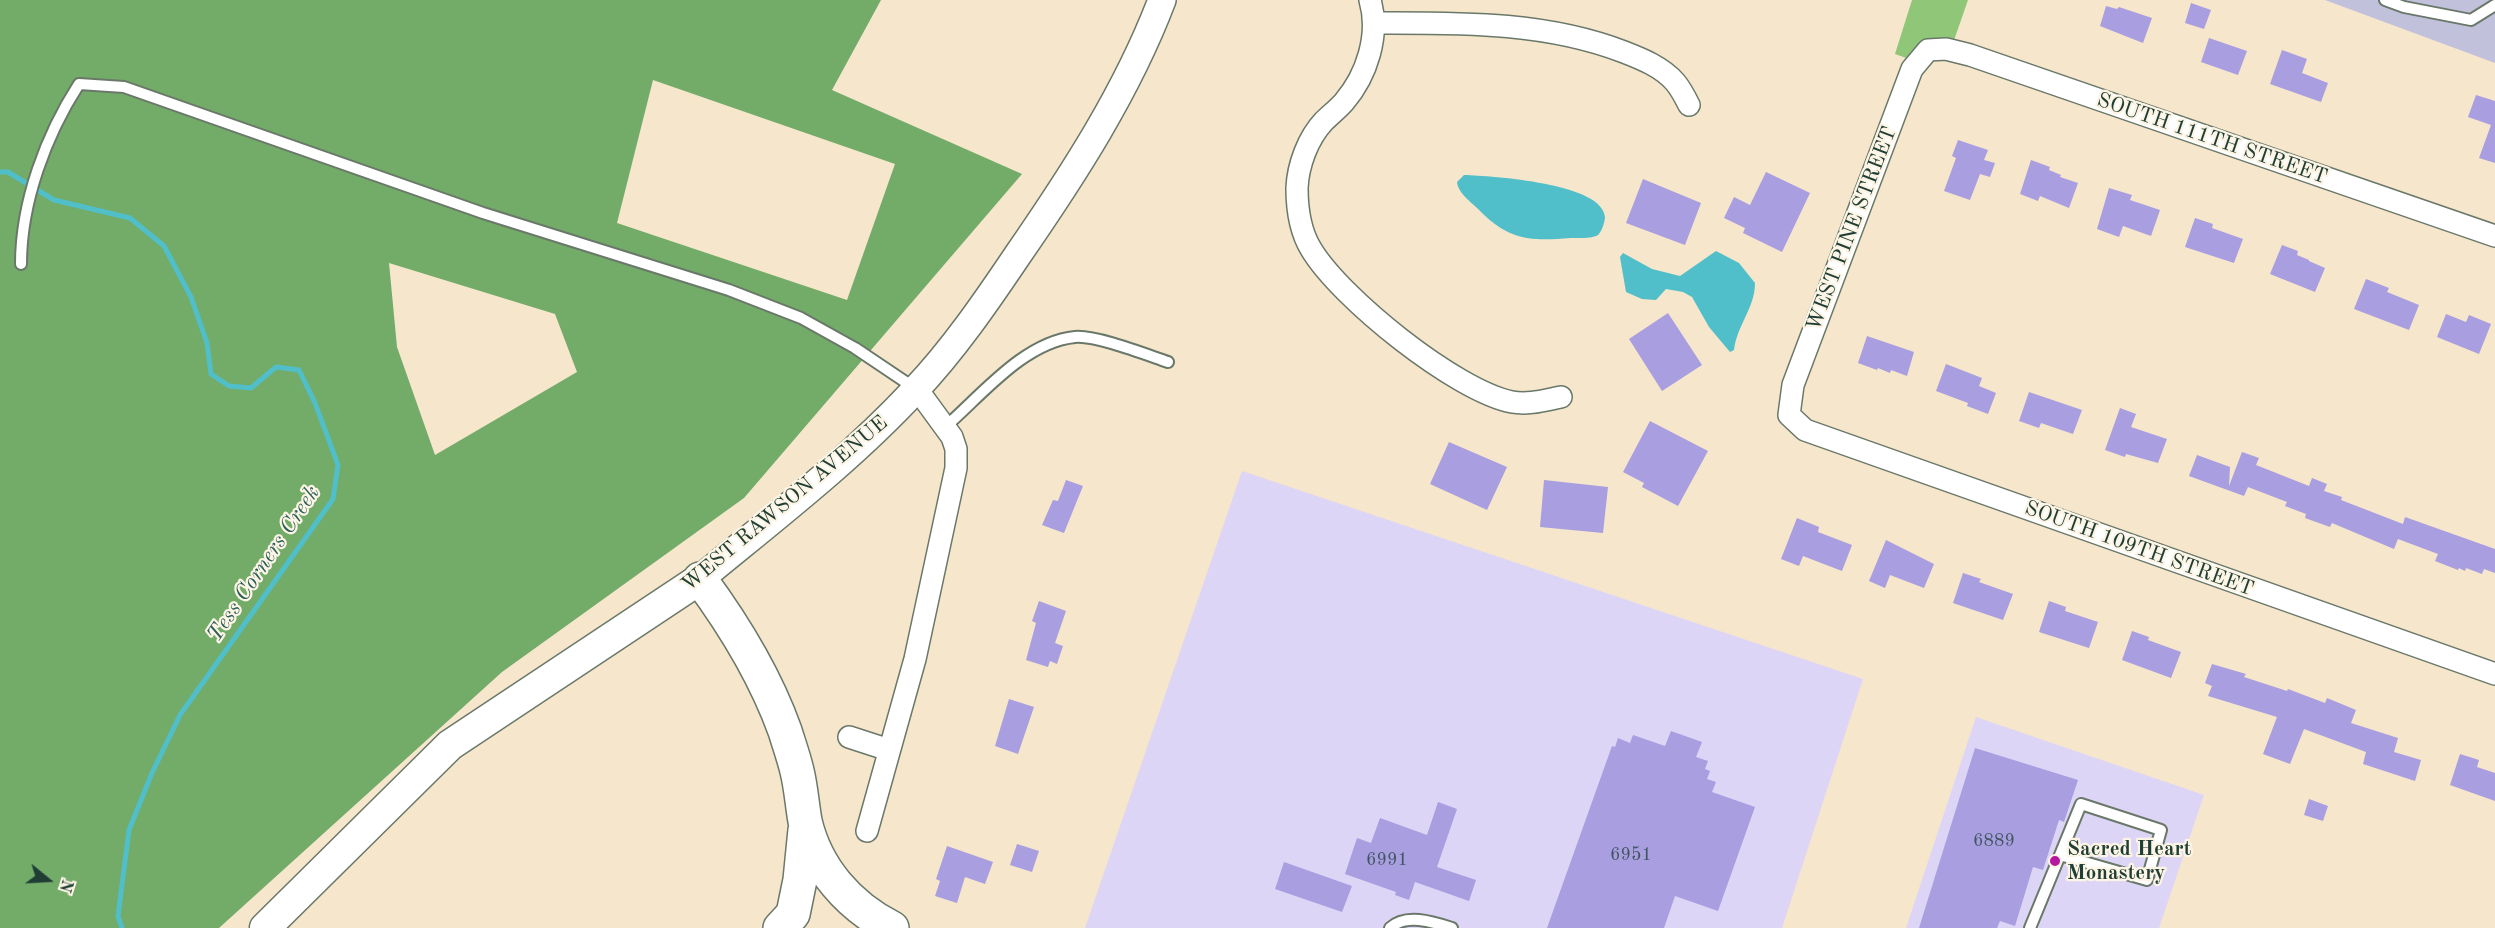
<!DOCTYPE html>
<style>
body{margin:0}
#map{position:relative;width:2495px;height:928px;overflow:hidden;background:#f5e6cc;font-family:"Old Standard TT",serif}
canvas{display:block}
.north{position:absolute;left:18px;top:850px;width:60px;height:60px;-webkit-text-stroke:4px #fcf5e5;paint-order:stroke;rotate:108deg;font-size:16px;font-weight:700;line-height:24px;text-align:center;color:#1f3d34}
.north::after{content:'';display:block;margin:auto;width:21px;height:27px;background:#1f3d34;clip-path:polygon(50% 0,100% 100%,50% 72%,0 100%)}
</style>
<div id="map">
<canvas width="2495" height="928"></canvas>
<div class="north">N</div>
</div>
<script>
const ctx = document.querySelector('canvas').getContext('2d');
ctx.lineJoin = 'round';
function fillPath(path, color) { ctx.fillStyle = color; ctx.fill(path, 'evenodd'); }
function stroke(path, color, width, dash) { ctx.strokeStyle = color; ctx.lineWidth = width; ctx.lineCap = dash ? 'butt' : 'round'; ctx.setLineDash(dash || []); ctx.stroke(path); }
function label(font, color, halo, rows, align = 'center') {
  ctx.font = font + ' "Old Standard TT",serif'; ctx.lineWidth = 4.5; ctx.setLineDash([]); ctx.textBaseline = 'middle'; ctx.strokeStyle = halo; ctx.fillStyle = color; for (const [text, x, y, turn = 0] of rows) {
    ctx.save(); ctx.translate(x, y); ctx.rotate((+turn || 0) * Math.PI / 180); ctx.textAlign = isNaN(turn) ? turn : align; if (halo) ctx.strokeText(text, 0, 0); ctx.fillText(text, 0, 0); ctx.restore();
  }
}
const built = new Path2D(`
 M1242,471L1863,679L1782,928H1085Z
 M1976,717L2204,795L2159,928H1906Z`);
const industrial = new Path2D(`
 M2325,0H2495V64V63Z`);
const green = new Path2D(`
 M1912,0H1968L1952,46L1922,42L1909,59L1895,54Z`);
const forest = new Path2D(`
 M0,0H881L832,90L1022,174L744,498L502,672L219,928H0ZM653,80L895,164L847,300L617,223ZM389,263L555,314L577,372L435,455L397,347Z`);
const water = new Path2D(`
 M1464,175C1491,176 1605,183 1605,218C1604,224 1602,231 1598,235C1591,239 1578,238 1571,238C1532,241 1511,241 1482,213C1474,204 1458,194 1457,182Z
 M1716,251L1739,263L1755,283C1755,308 1737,325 1734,350L1730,352L1709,327L1692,297L1683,292L1666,289L1656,300L1642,299L1626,292L1620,257L1623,253L1652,269L1680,276Z`);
const stream = new Path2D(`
 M0,172H8L54,200L130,218L164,246L191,297L207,343L211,374L229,386L251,388L276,367L299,370L315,403L338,465L333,499L180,715L152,773L129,830L118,916L122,928`);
const building = new Path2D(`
 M2191,3L2211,10L2204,29L2185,23Z
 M2106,6L2117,9L2119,7L2152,18L2143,43L2100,26Z
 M2209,38L2247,51L2238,75L2201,62Z
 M2282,50L2307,59L2302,73L2328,83L2321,102L2270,84Z
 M2476,95L2495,101V163L2479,158L2491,125L2468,117Z
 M1958,140L1988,150L1984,160L1995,163L1990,177L1980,174L1970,200L1944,191L1956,158L1952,156Z
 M2031,160L2050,167L2049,170L2061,175L2060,177L2078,183L2069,208L2040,196L2038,201L2020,194Z
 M1766,172L1810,193L1782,252L1743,233L1745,228L1724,218L1734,197L1750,205Z
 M1643,179L1701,203L1685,245L1626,223Z
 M2109,188L2132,195L2130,200L2160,210L2151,236L2123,226L2119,237L2097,229Z
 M2195,218L2213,224L2212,228L2243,239L2234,263L2185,247Z
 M2282,245L2298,251L2297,255L2309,260V261L2325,268L2315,292L2270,274Z
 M2366,279L2389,288L2387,292L2419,305L2409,330L2354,309Z
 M1668,313L1702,365L1662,391L1629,339Z
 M2446,314L2466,322L2469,315L2491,324L2479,354L2437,337Z
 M1867,336L1914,352L1907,376L1891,370L1890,373L1878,368L1877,370L1858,363Z
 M1946,364L1982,378L1979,386L1996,393L1988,414L1967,406L1968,403L1936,391Z
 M2029,392L2082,410L2073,434L2041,423L2039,428L2019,421Z
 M2120,408L2136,414L2131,427L2167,439L2158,463L2126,454L2125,457L2105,450Z
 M1650,421L1708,451L1678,506L1642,487L1644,483L1623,472Z
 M1449,442L1507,467L1487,510L1430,484Z
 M2242,452L2259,458L2256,465L2309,486L2312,478L2327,484L2324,491L2342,497L2341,500L2403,524L2405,517L2495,549V573L2484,569L2482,574L2466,568L2465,571L2459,568L2458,570L2435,561L2438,554L2398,539L2394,549L2332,523L2330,527L2305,518L2306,514L2285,506L2287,502L2248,487L2244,496L2189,476L2197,455L2230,467L2229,486Z
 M1066,480L1083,486L1064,533L1042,525L1053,500L1058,501Z
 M1544,480L1608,487L1603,533L1540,527Z
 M1797,518L1819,527L1818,532L1852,545L1842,571L1803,556L1799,566L1781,559Z
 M1886,540L1934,564L1924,588L1890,575L1885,588L1869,581Z
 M1963,573L1981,579L1979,582L2013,594L2003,620L1953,603Z
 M1039,601L1066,611L1055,643L1063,646L1057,664L1050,661L1048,667L1026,660L1036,623L1032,621Z
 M2049,601L2066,607L2065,611L2098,622L2089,648L2039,632Z
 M2132,631L2149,637L2148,640L2181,652L2171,678L2122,660Z
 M2212,664L2246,674L2244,677L2287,691L2288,689L2325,703L2327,698L2356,710L2351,723L2398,738L2394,752L2421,760L2415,781L2363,764L2366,752L2304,729L2290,764L2263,754L2277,717L2208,696L2212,686L2205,683Z
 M1009,699L1034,707L1018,754L995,746Z
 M1671,731L1702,742L1696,757L1708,761L1705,769L1710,771L1707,779L1716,782L1712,792L1755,807L1718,911L1675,896L1664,928H1547L1612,746L1615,747L1618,738L1630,743L1633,735L1665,746Z
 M1975,748L2078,780L2064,822L2059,820L2043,870L2033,867L2015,926L2000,921L1997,928H1919Z
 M2460,754L2479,760L2477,767L2495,773V801L2450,785Z
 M2309,799L2328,806L2323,821L2304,815Z
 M1438,802L1457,809L1437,867L1476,880L1469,901L1415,882L1409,900L1395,895L1396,892L1345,874L1357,838L1371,843L1380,818L1427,835Z
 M1017,844L1039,851L1032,872L1010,865Z
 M947,846L993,862L985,884L965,877L957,903L935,896L940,881L936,879Z
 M1284,862L1352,886L1342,912L1275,889Z`);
const service = new Path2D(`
 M2385,0L2404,7L2471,20L2495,5
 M21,264C21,202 46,135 79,84L124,87L483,213L729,290L801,318L855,348L916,389
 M945,427C982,395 1024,342 1075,337C1096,335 1147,355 1168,362
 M1390,928C1406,913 1433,922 1452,928
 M2030,928L2081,804L2161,830L2147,880L2060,855`);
const minor = new Path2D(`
 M1370,0C1380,35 1367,75 1344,102C1338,109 1330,115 1324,121C1308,138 1298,165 1297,188C1297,209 1300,231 1311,249C1340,298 1456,391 1512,402C1529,405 1545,400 1561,397
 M1374,23C1458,23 1544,21 1624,52C1642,59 1662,67 1675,82C1681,89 1685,97 1689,105
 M2495,236L1970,55L1946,49L1928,50L1912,69L1793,385L1789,415L1805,430L2495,674
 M849,737L889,750
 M867,831L915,659L956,468V449L952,437L917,389`);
const tertiary = new Path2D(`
 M700,579C774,518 850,460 915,390C953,350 986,302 1017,256C1073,175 1127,92 1162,0`);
const secondary = new Path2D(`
 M265,928L450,745L700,579`);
const primary = new Path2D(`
 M700,579C734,625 766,678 785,731C789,744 794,758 797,771C801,787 802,804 805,821C816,869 849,906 892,928
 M780,928L793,914L800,880L805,830`);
const markers = [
 [2055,861,6,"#b5179e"]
];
const numberNames = [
 ["6889",1994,841],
 ["6951",1631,855],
 ["6991",1387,860]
];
const streetNames = [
 ["SOUTH 111TH STREET",2212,139,19],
 ["WEST PINE STREET",1852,229,-69],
 ["WEST RAWSON AVENUE",785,504,-40],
 ["SOUTH 109TH STREET",2139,549,20]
];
const poiNames = [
 ["Sacred Heart",2067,849],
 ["Monastery",2067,873]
];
const waterNames = [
 ["Tess Corners Creek",264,564,-56]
];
fillPath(built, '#ddd5f6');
fillPath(industrial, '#c2c1dc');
fillPath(green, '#8fc678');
fillPath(forest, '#73ab68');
fillPath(water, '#51bfc9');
stroke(stream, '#51bfc9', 5);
fillPath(building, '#a89ee0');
stroke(service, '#6a7869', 14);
stroke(minor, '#6a7869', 24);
stroke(tertiary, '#6a7869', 30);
stroke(secondary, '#6a7869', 33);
stroke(primary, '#6a7869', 36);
stroke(service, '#fff', 10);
stroke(minor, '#fff', 21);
stroke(tertiary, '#fff', 27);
stroke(secondary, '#fff', 30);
stroke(primary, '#fff', 33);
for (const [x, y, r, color] of markers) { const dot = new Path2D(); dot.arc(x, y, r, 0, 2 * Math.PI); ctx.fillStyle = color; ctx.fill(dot); stroke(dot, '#fcf5e5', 2); }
label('18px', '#41555f', null, numberNames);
label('21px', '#1f3d34', '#fcf5e5', streetNames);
label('bold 21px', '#1f3d34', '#fcf5e5', poiNames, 'left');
label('italic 22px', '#2c5e59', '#fcf5e5', waterNames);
</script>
